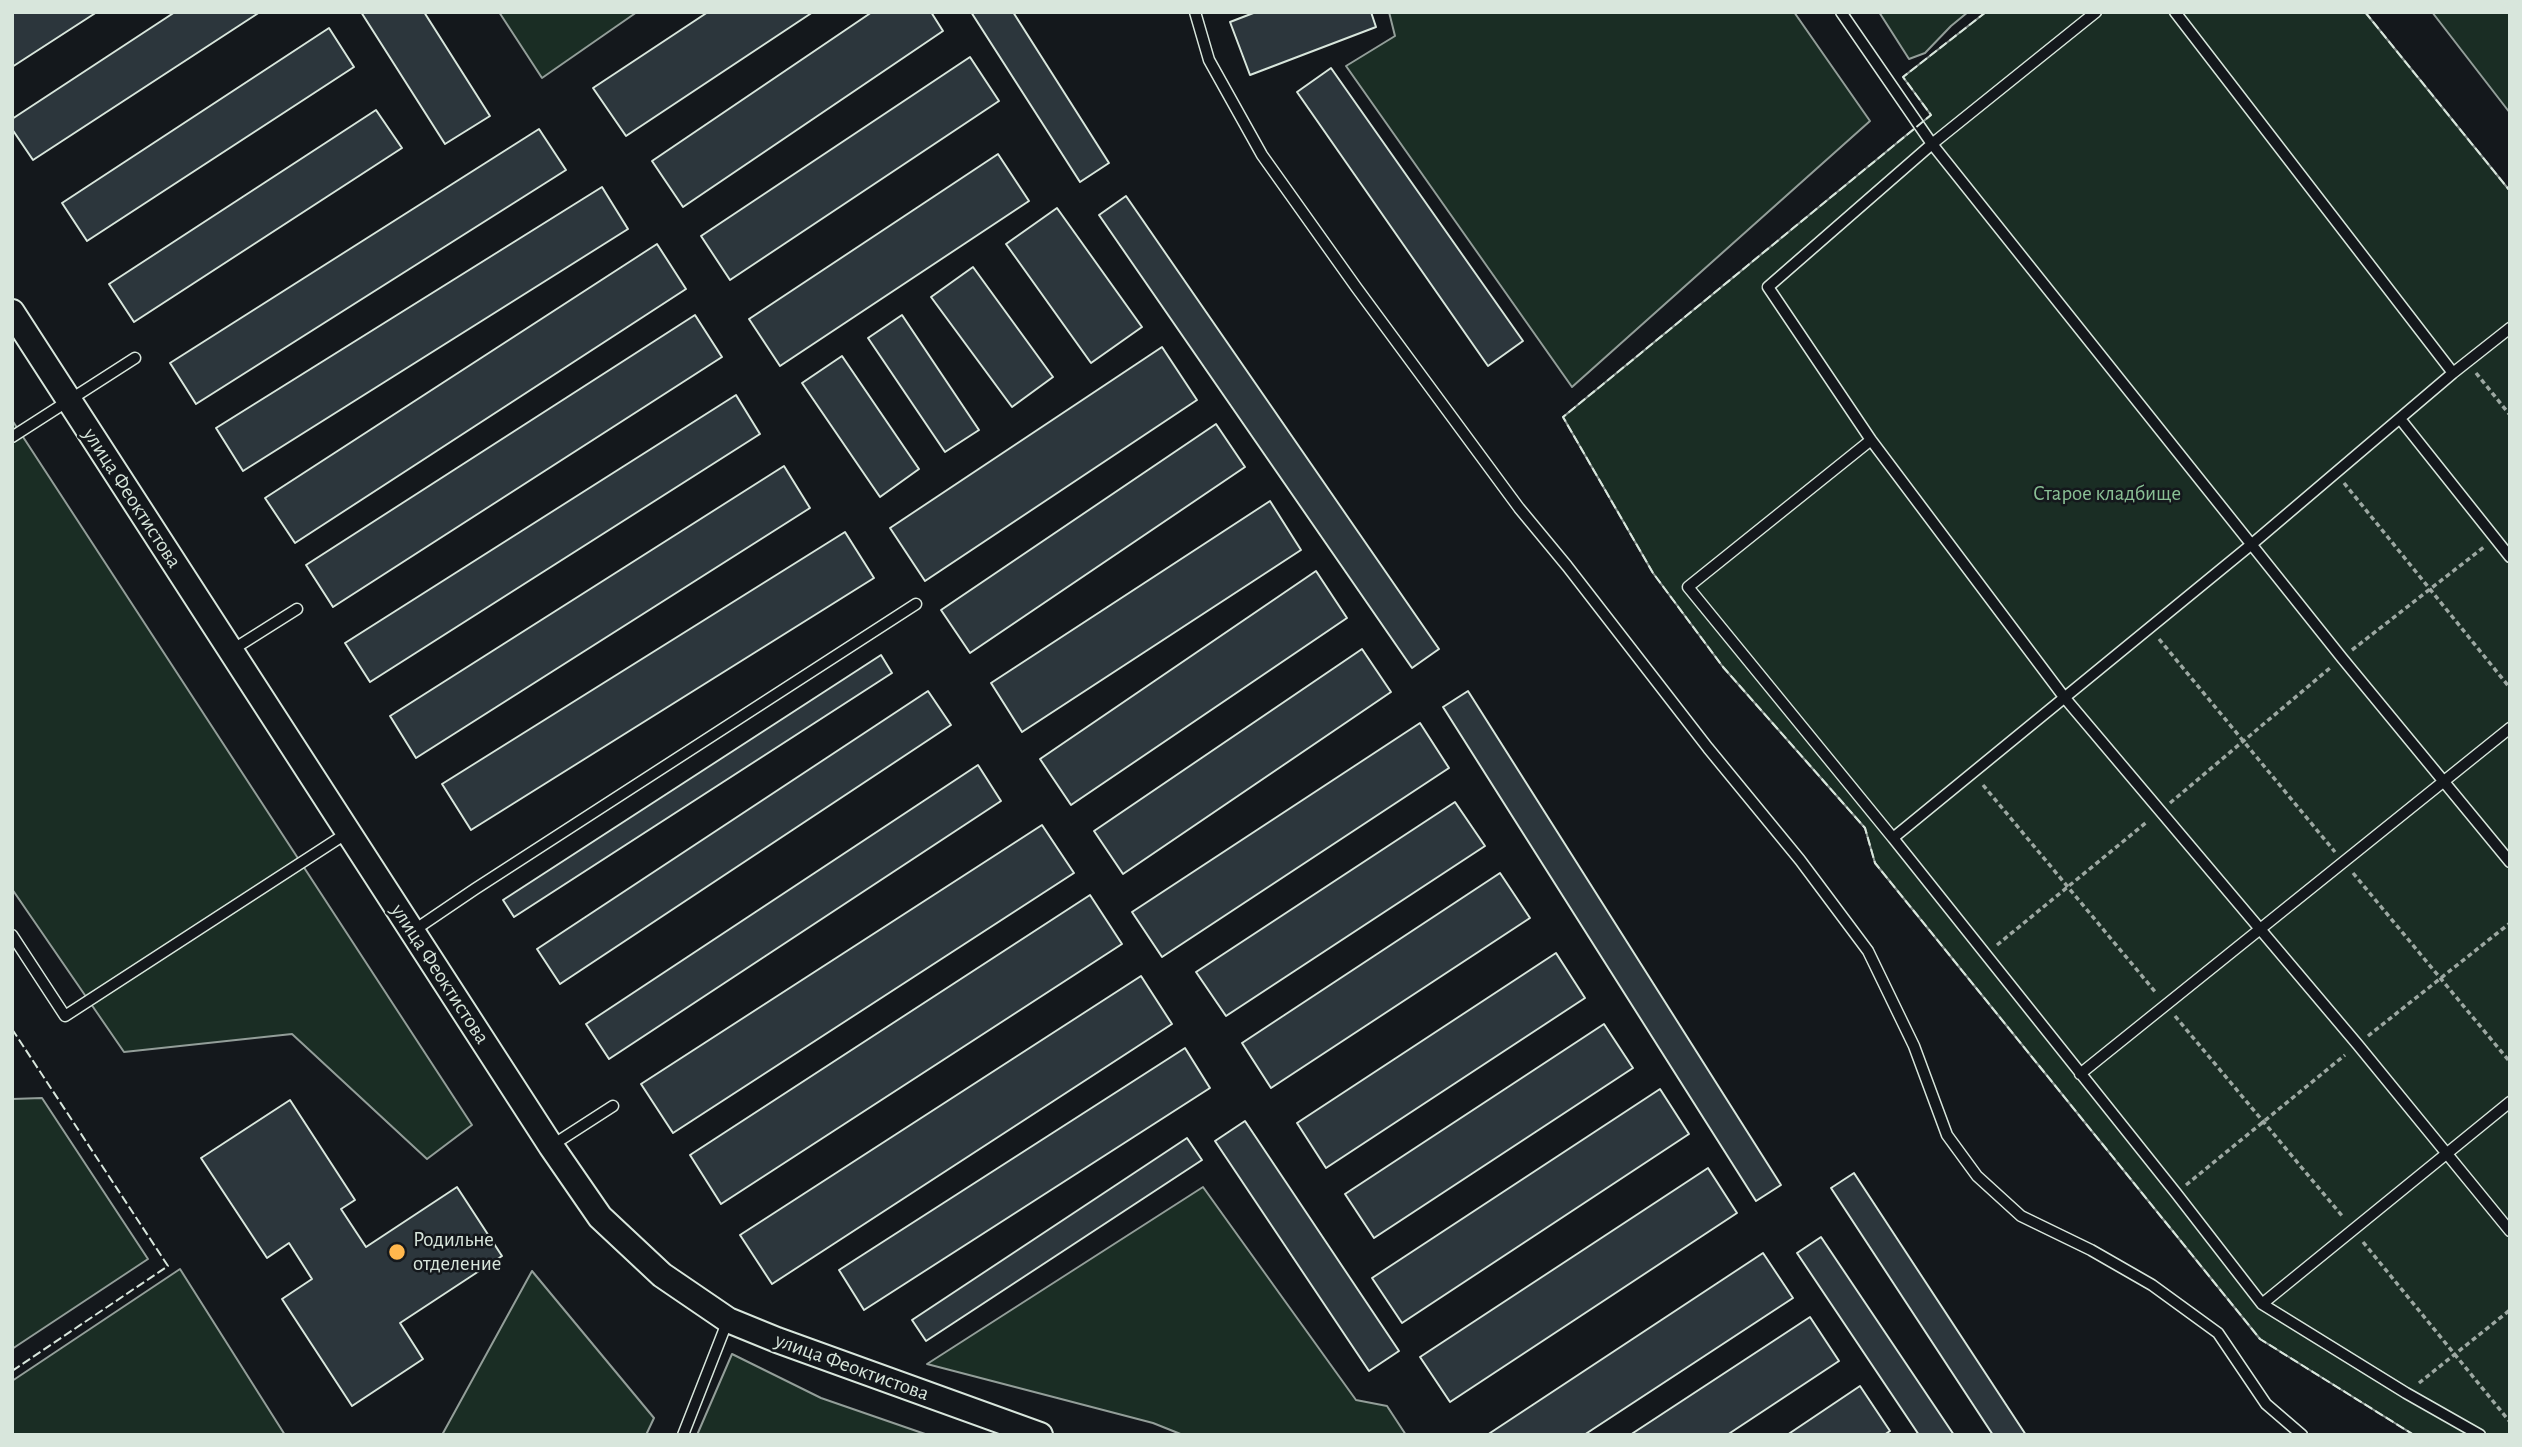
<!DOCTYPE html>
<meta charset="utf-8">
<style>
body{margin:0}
#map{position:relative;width:2522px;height:1447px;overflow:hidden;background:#14181c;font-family:"Alegreya Sans",sans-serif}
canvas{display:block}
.frame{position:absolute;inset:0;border:14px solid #d8e6dc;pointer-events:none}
</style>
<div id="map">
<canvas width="2522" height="1447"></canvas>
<div class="frame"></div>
</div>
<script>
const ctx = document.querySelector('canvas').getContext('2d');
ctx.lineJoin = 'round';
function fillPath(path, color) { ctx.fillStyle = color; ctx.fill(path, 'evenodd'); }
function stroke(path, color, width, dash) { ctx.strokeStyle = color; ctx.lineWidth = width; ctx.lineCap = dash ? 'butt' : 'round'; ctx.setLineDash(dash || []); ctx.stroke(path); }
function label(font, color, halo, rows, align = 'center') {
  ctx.font = font + ' "Alegreya Sans",sans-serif'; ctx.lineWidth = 5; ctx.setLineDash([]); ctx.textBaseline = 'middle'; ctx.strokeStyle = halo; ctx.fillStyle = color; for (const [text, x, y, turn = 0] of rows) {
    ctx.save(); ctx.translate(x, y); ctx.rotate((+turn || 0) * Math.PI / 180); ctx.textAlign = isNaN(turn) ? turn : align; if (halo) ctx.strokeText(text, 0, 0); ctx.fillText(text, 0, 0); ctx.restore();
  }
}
const green = new Path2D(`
 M499,12H637L542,78Z
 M1389,12H1794L1870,121L1572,387L1346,66L1395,36Z
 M1879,12H1968L1951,26L1925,53L1909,59Z
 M1986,12H2365L2510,191V1435H2414L2260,1339L1875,863L1865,828L1723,667L1653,573L1563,417L1931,115L1903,77Z
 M2432,12H2510V113Z
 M12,420L472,1125L427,1159L292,1034L124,1052L12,889Z
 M42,1098L148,1259L12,1349V1099Z
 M1203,1187L1356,1400L1387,1406L1406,1435H1183L1153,1423L927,1364Z
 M180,1269L285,1435H12V1381Z
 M532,1271L654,1418L646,1435H442Z
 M732,1354L821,1398L928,1435H697Z`);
const building = new Path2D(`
 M12,12H97L12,67Z
 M175,12H260L33,160L12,129V119Z
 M361,12H424L490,116L445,144Z
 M708,12H813L626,136L593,88Z
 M872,12H931L943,31L683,207L652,161Z
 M971,12H1013L1109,163L1080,182Z
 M1256,12H1371L1376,27L1250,75L1230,22Z
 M329,28L354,67L87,241L62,203Z
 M970,57L999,101L730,280L701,236Z
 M1331,68L1523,341L1488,366L1297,92Z
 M376,110L402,148L134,322L109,284Z
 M539,129L566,170L196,404L170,363Z
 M998,154L1029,201L780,366L749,319Z
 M602,187L628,229L243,471L216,428Z
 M1126,196L1439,649L1412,668L1099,215Z
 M1057,208L1142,327L1091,363L1006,244Z
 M657,244L686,289L295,543L265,498Z
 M973,267L1053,377L1012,407L931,297Z
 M695,315L722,357L333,607L306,565Z
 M902,315L979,430L945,452L868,338Z
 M1162,347L1197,400L925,581L890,528Z
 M842,356L919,469L880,497L802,383Z
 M736,395L760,434L370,682L345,643Z
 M1216,424L1245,467L970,653L941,610Z
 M784,466L810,508L416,758L390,716Z
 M1270,501L1301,550L1022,732L991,683Z
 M845,532L874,578L471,830L442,784Z
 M1316,571L1347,618L1071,805L1040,759Z
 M1362,649L1391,692L1123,874L1094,831Z
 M881,655L892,673L514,917L503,900Z
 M928,691L951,725L560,984L537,949Z
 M1468,691L1781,1185L1756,1201L1443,707Z
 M1420,723L1449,768L1162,957L1132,912Z
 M978,765L1001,801L609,1059L586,1024Z
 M1455,802L1485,846L1226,1016L1196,972Z
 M1042,825L1074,873L673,1133L641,1084Z
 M1500,873L1530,918L1271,1088L1242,1043Z
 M1090,895L1122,944L721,1204L690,1155Z
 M1556,953L1585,998L1326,1168L1297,1123Z
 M1141,976L1172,1024L772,1284L740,1235Z
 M1604,1024L1633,1068L1374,1238L1345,1194Z
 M1185,1048L1210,1088L864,1310L839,1270Z
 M1660,1089L1689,1134L1402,1323L1372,1278Z
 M290,1100L355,1200L341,1209L366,1247L457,1187L502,1256L400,1323L423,1359L352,1406L282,1299L312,1279L289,1243L267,1258L201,1158Z
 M1245,1121L1399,1351L1369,1371L1215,1141Z
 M1187,1138L1202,1160L926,1341L912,1320Z
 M1708,1168L1737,1213L1450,1402L1420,1357Z
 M1854,1173L2026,1435H1993L1831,1188Z
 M1821,1237L1954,1435H1919L1797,1253Z
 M1763,1253L1793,1298L1584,1435H1487Z
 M1810,1317L1839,1361L1727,1435H1630Z
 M1860,1386L1890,1431L1884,1435H1787Z`);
const path = new Path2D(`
 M2476,373L2510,415
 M2344,483L2510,688
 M2159,639L2335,852
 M2352,650L2484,547
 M1983,785L2157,994
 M2170,803L2330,668
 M2353,873L2510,1062
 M1997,945L2148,821
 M2175,1016L2343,1217
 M2368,1036L2510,923
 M2186,1185L2345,1055
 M2363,1242L2510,1422
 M2419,1383L2510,1310`);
const service = new Path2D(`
 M1195,12L1209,60L1262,155L1356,287L1519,508L1567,566L1708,748L1800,860L1868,951L1914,1046L1947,1135L1977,1176L2021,1216L2091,1250L2152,1285L2218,1333L2266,1404L2302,1435
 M1841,12L1932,144L2342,658L2510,862
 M2096,12L1932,144L1768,287L1871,440L2064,697L2358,1045L2510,1231
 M2175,12L2453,373
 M2401,420L2510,557
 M12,437L135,358
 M1871,440L1688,587L1893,838
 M232,650L297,609
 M413,931L475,889L916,604
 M12,935L65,1016L347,833
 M2080,1074L2510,728
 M551,1146L613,1106
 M2262,1304L2510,1102
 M683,1435L728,1320
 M2480,1435L2406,1393L2262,1304L2176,1193L1893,838L2252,544L2453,373L2510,328`);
const tertiary = new Path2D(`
 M12,312L551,1146L600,1217L662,1275L728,1320L777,1340L1040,1435`);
const fence = new Path2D(`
 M1986,12L1903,77L1931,115L1563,417L1653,573L1723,667L1865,828L1875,863L2260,1339L2414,1435
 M2365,12L2510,191
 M12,1029L168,1266L12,1371`);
const markers = [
 [397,1252,9,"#ffb74d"]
];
const parkNames = [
 ["Старое кладбище",2107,494]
];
const streetNames = [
 ["улица Феоктистова",132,498,57],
 ["улица Феоктистова",440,974,57],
 ["улица Феоктистова",852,1367,20]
];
const poiNames = [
 ["Родильне",413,1240],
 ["отделение",413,1264]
];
fillPath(green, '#1a2d24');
stroke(green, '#939e99', 2);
fillPath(building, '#2c363c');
stroke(building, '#d8e6dc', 2);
stroke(service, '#d8e6dc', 13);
stroke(tertiary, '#d8e6dc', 28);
stroke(path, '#9da8a2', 3.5, [5, 3.5]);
stroke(service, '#14181c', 10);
stroke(tertiary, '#14181c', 24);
stroke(fence, '#d8e6dc', 2, [9, 3.5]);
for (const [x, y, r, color] of markers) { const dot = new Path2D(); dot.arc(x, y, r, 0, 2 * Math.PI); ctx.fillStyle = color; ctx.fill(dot); stroke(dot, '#14181c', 2.5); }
label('21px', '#8ac095', '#14181c', parkNames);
label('21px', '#d8e6dc', '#14181c', streetNames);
label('21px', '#d8e6dc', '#14181c', poiNames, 'left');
</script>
